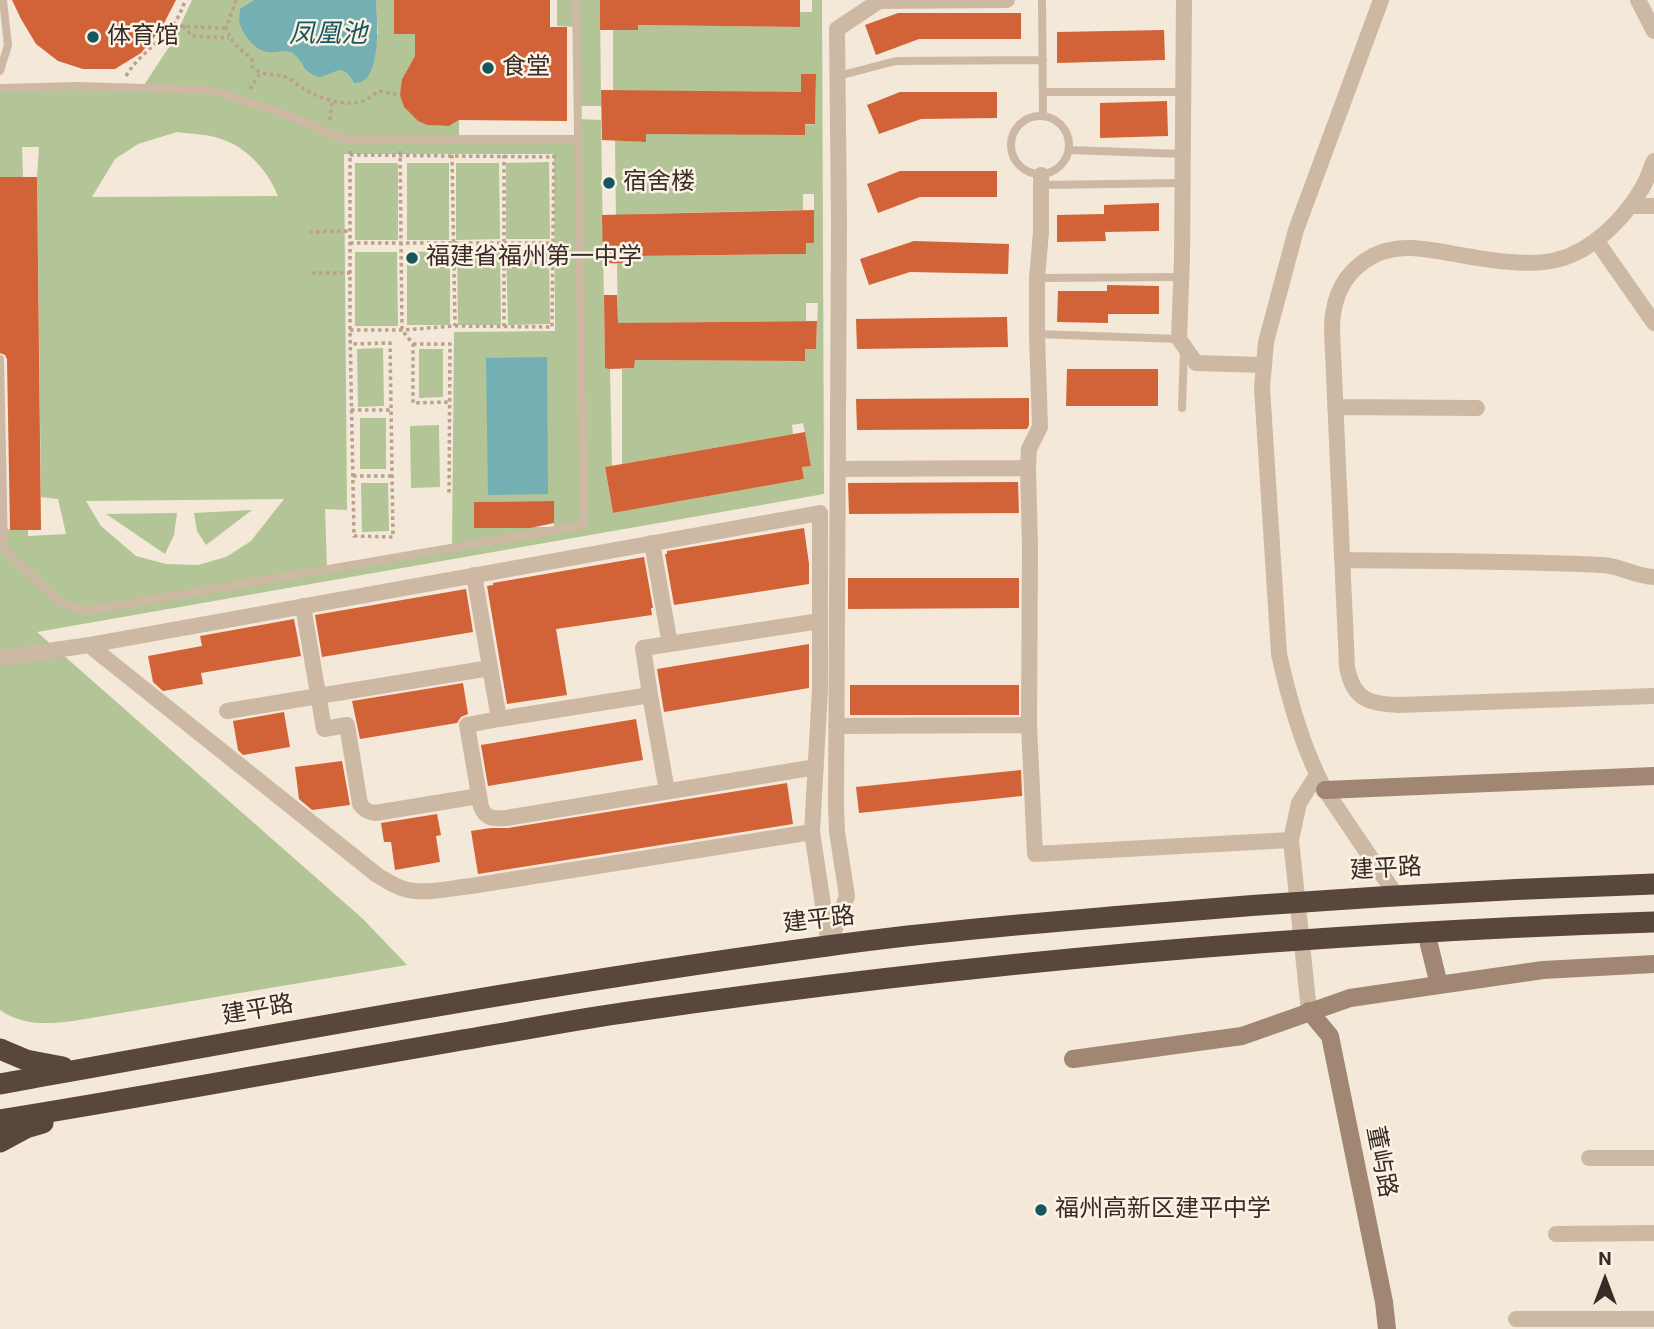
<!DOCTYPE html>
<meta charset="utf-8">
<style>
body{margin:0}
#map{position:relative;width:1654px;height:1329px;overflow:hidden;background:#f4e8d8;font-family:Roboto,sans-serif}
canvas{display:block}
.north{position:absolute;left:1570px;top:1245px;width:70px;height:70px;-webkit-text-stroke:5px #fbf2e5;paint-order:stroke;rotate:0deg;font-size:19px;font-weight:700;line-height:28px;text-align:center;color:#372c26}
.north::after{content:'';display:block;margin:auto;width:24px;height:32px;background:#372c26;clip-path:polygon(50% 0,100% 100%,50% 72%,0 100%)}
</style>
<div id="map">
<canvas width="1654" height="1329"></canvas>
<div class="north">N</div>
</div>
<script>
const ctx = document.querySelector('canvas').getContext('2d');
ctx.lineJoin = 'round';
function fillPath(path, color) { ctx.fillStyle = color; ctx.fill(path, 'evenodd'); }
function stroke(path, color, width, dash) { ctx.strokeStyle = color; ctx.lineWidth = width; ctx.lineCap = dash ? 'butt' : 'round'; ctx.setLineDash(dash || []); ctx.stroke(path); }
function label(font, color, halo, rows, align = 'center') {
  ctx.font = font + ' Roboto,"Noto Sans SC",sans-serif'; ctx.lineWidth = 5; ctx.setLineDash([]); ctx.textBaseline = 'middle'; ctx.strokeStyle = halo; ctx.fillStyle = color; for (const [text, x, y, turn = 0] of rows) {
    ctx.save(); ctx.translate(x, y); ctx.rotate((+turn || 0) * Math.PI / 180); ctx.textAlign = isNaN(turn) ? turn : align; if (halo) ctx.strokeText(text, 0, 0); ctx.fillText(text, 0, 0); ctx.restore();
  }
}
const green = new Path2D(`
 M192,0H254L253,1L278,51L288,52L336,70C346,69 349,75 354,83L378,33L376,0H394L415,34V56L402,79L401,95L404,107L418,121L427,125L449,126L459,120V139H578V119L601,120L605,367L610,368L612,466L605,468L613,513L804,479L802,467L811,465L803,423L792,425L793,434L622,464V369L634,368L635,360L805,361V349L816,348L818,303H806V321L639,323L618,331L617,264H634L635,256L806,254V243H814V194H803V210L636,214L616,224L615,140L646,142V134L815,124L816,74L801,92L613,98V30H638V25L799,27L800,12H812V0H822L824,494L37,632L363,919L407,965L73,1021C47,1024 23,1026 0,1010V359L3,529L28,530V536L66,534L58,499L41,497L37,177L39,147H22L23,178L0,177V88H142L173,41ZM177,132C191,134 208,134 221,139C248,148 267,170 278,196L92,197L115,159L138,144ZM344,154H554L555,331L454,332L452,547L327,569L325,509L347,510ZM284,499L251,541L226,557L198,565L166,564L136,556L101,526L86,501ZM554,501V527H474V502Z
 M557,0H600L601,106H578L576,27L557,26Z
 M549,162L550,239H506V163Z
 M355,163H398V240H355Z
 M407,163H449V240H407Z
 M456,163H499L500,239L456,240Z
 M549,249L550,324L508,325L506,250Z
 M500,250L501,325H458L457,251Z
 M450,251V325H407V252Z
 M355,252H397L398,326H355Z
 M383,348L384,406L358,407L357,349Z
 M419,349H443V397L419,398Z
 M360,418H386V469H360Z
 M439,425L440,487L411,488L410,426Z
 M361,483H388L389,531L362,532Z
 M252,510L206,545L197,531L194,513Z
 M177,513L174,535L165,554L106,514Z`);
const water = new Path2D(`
 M254,0H376C377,18 383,85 354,83C341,61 338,73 319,77C300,70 306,65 295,55C288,49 276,53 268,52C255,51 241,33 239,20C239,20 240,10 240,9Z
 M547,357L548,494L488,495L486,358Z`);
const building = new Path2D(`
 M12,0H176L161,29L141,53L115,69H83L58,61L36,44L21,19Z
 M394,0H550V27H567V121L459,120L449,126L427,125L418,121L404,107L400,95L402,79L415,56V34H394Z
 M600,0H800V27L638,25V30H600Z
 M898,13H1021V39H919L876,55L865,25Z
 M1164,30L1165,60L1057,63V32Z
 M801,74H816L815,124H805V135L646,134V142L602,140L601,90L801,92Z
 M900,92H997V118L921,119L879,134L867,105Z
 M1167,101L1168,136L1100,138V103Z
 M900,171H997V197H920L878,213L867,184Z
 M0,177H37L41,530H10L7,359L5,355L0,353Z
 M1159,203V231L1105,232L1106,241L1057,242V215L1104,214V205Z
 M814,210V243H806V254L635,256L634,264L603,263L602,215Z
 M914,241L1009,244L1008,274L910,272L869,285L860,259Z
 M1107,285L1159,286V314H1108V323L1057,322L1058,291H1107Z
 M604,295H617L618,323L817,321L816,349H805V361L635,360L634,368L610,369L605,368Z
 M1007,317L1008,347L857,349L856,319Z
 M1067,369H1158V406H1066Z
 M1029,398V425L1027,429L857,430L856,399Z
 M805,432L811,466L802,467L804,479L613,513L605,467Z
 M1018,482L1019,513L849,514L848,483Z
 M554,501V523L530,528H474V502Z
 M804,528L809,564V584L674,605L665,554H667V551Z
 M644,557L653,608H651L652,615L556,629L567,695L507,704L487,586L493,585V583Z
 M848,578H1019V608L848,609Z
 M466,589L473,632L322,657L315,615Z
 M294,619L301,656L201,673L203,684L163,691L153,682L148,656L202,646L200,636Z
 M809,644V688L664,712L657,669Z
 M463,683L468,714L461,717L457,723L360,739L352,701Z
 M850,685H1019V715H850Z
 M284,712L290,747L243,755L238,750L233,721Z
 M636,719L643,760L488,786L481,745Z
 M342,761L350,805L312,810L299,799L295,767Z
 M1021,770L1022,796L859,813L856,787Z
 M787,783L793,824L478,874L471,831L491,828H508Z
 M437,814L441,835L436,836L440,862L395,870L391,842H384L381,823Z`);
const path = new Path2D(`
 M236,0L226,28C232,44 239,48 252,59V66C262,78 276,72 288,78C294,81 300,87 306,90C321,99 348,108 365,100C370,98 374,94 379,91L400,95
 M173,26L226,28
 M183,26L192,36L229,38
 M126,76C144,46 175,37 185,0
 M250,89L260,73
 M330,120L332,101
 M350,151V330L354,536L393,537L390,343L350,344
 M400,151L402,330L413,344V403L449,402
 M350,155L554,157
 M452,155L455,326
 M504,155V328
 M309,232L350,231
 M350,243H553
 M312,273H350
 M350,330H402L455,326L552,327L554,151
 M413,344H450L449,493
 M351,410H391
 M353,476H392`);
const lane = new Path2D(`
 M1042,0L1043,115
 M0,71L8,45L3,0
 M838,76L896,61L1043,60
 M0,88L78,86L211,90L282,113L344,139H579
 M1043,92H1184
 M1011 145a29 29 0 1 1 58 0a29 29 0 1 1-58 0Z
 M1069,150L1183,154
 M1041,185L1183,183
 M1037,278L1181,277
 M1037,334L1179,339
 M0,359L4,549L58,601L85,611L584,525L576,0
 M1182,408L1184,350`);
const street = new Path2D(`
 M1184,0L1182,258L1179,339L1196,363L1264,365
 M1381,0L1296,230L1266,342L1262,388L1279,654C1289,700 1303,749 1325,790L1396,895
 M1638,0L1654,31
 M1654,161C1650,170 1647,181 1641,190C1623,220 1591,252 1556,260C1522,268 1473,257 1438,251C1422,249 1406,246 1390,250C1378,252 1366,259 1357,267C1339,283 1332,306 1332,330L1347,667C1353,699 1368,704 1399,705L1654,696
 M1041,175V232L1037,278V334L1040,427L1029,449L1028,468L1030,547L1029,725L1035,854L1291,840
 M1630,206H1654
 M1596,240L1654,323
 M1335,407L1477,408
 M838,469L1028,468
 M652,543L670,644
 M1342,560C1429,561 1515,561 1602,565C1621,566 1634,576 1654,577
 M474,575L499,719L650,695L667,791
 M303,606L324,729L347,725L360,804C364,810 368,812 375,813L479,796
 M89,645L377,875C387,881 397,888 408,890C426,894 452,888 471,886L812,832L829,944
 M0,658L89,645L820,513V689L812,832
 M650,695L643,648L820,621
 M227,711L490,668
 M499,719L467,725L481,807C486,819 494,819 506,818L816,767
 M836,726L1029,725
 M829,945L847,896L837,832L836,805L839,223L837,29L879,1L1007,0
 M1309,1011L1291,840L1299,803L1317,775
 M1589,1158H1654
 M1556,1234L1654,1233
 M1516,1319H1654`);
const secondary = new Path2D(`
 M1325,790L1654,776
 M1439,985L1543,970L1654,964
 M1309,1011L1330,1036L1384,1302L1387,1329
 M1073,1059L1242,1036L1350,998L1439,985L1426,932`);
const highway = new Path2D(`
 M0,1049L26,1060L63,1067
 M0,1084C275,1034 550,983 827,946C921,933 1016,925 1110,917C1291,901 1472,890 1654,884
 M0,1120C168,1093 336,1061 504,1033C548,1025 592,1017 636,1011C974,962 1313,933 1654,922
 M0,1142L26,1128L43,1123`);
const markers = [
 [93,37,7,"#17565d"],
 [488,68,7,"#17565d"],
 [609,183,7,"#17565d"],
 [412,258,7,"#17565d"],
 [1041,1210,7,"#17565d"]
];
const poiNames = [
 ["体育馆",107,37],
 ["食堂",502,68],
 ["宿舍楼",623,183],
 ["福建省福州第一中学",426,258],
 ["福州高新区建平中学",1055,1210]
];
const streetNames = [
 ["建平路",1386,870,-3],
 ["建平路",819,921,-7],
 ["建平路",258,1011,-10],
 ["董屿路",1380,1162,79]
];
const waterNames = [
 ["凤凰池",328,35]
];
fillPath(green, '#b3c497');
fillPath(water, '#74afb4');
fillPath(building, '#d26238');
stroke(path, '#b9a18d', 3.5, [3.5, 3.5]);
stroke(lane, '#cdb8a3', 8);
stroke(street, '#cdb8a3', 16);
stroke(secondary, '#a18674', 18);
stroke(highway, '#59463c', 21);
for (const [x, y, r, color] of markers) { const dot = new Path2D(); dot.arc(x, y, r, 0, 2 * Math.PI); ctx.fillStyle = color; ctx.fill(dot); stroke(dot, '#fbf2e5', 2.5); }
label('24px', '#372c26', '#fbf2e5', poiNames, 'left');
label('24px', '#372c26', '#fbf2e5', streetNames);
label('italic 26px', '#17565d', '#fbf2e5', waterNames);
</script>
